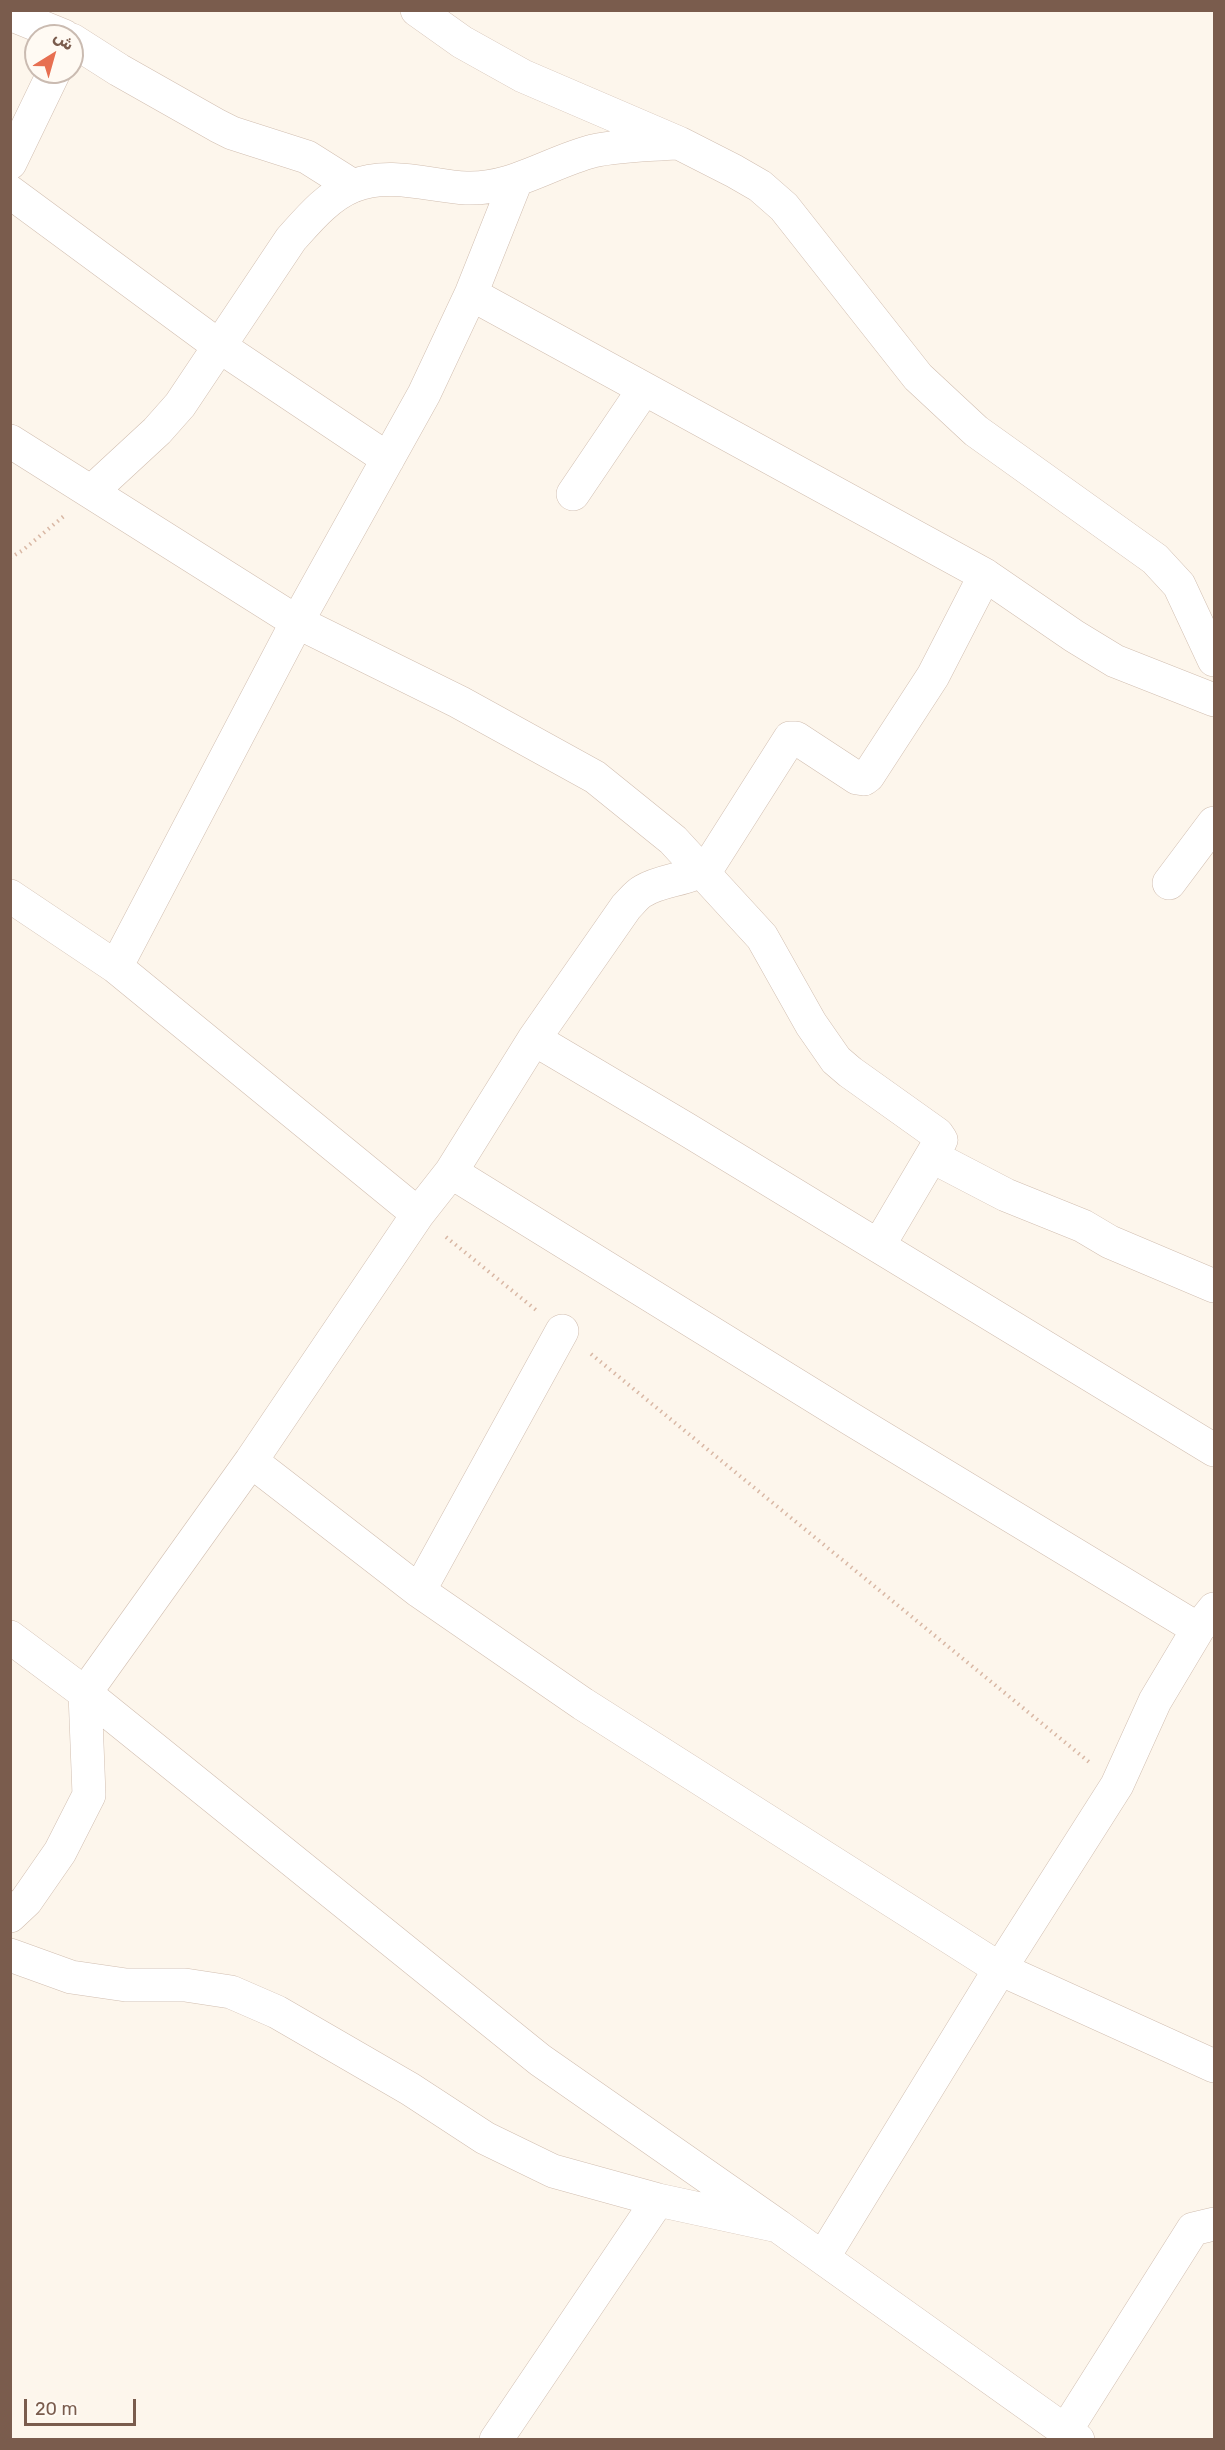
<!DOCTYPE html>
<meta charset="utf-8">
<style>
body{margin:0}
#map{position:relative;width:1225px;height:2450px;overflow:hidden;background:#fdf6ec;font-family:Rubik,Cairo,sans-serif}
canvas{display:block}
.frame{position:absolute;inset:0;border:12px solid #7a5c4d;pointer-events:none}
.north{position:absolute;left:24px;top:24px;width:60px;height:60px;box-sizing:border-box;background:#fffaf3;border:2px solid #cabbb1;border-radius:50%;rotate:37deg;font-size:16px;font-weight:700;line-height:24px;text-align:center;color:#7a5c4d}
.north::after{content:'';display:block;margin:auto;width:21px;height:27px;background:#e76f51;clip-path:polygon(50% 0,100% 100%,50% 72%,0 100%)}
.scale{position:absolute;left:24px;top:2399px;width:112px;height:27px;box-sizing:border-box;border:3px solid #7a5c4d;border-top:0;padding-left:8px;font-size:18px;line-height:21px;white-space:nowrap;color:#7a5c4d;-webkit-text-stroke:4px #fffaf3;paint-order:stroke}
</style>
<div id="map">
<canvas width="1225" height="2450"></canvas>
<div class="frame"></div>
<div class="north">ش</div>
<div class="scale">20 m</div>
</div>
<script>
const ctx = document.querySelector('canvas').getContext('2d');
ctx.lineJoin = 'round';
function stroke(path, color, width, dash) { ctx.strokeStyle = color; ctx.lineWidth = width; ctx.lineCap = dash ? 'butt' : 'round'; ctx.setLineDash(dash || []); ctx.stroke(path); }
const path = new Path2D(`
 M10,558L23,550L64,516
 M446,1237L536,1310
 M591,1354L1089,1762`);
const street = new Path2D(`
 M417,10L462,42L523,76L679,143L734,171L760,186L784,207L918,377L976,431L1155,559L1179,585L1214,660
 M10,14L64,36
 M72,40L119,70L218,126L232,133L307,157L353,186
 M10,163L54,72
 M10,192L219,346L388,459
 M471,294L985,575L1074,636L1115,661L1214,700
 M10,441L297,622L459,702L595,777L673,840L762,937L811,1024L836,1060L850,1072L937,1134L941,1140L879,1245
 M91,492L157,431L180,405L291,239C309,219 328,196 353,186C389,171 430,186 466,188C512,190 550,162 593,151C619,145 648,145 675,143
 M573,494L644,389
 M1169,883L1214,823
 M10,896L116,967L418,1214
 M116,967L297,622L424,394L471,294L516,181
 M534,1039L686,1129L1214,1450
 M933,1157L1006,1195L1083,1226L1110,1242L1214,1286
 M451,1172L851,1419L1198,1629
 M251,1461L419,1591L583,1704L1000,1969L1214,2066
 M419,1591L562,1331
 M10,1637L85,1693L89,1795L60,1852L26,1901L10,1916
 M10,1955L71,1977L126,1985H185L231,1992L277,2012L410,2089L485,2138L553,2171L658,2200L778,2226L1078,2440
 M778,2226L540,2060L85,1693L251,1461L418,1214L451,1172L534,1039L626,907C631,902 637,894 643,891C665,878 691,881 710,864L790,738H796L857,778L864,779L868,776L933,676L985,575
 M824,2256L1000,1969L1117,1785L1155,1701L1198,1629L1214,1609
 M1066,2430L1193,2229L1214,2224
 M496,2440L658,2200`);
stroke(street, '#d1beb0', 34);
stroke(path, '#d9b8a5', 4, [1.5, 4.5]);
stroke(street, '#fff', 33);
</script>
